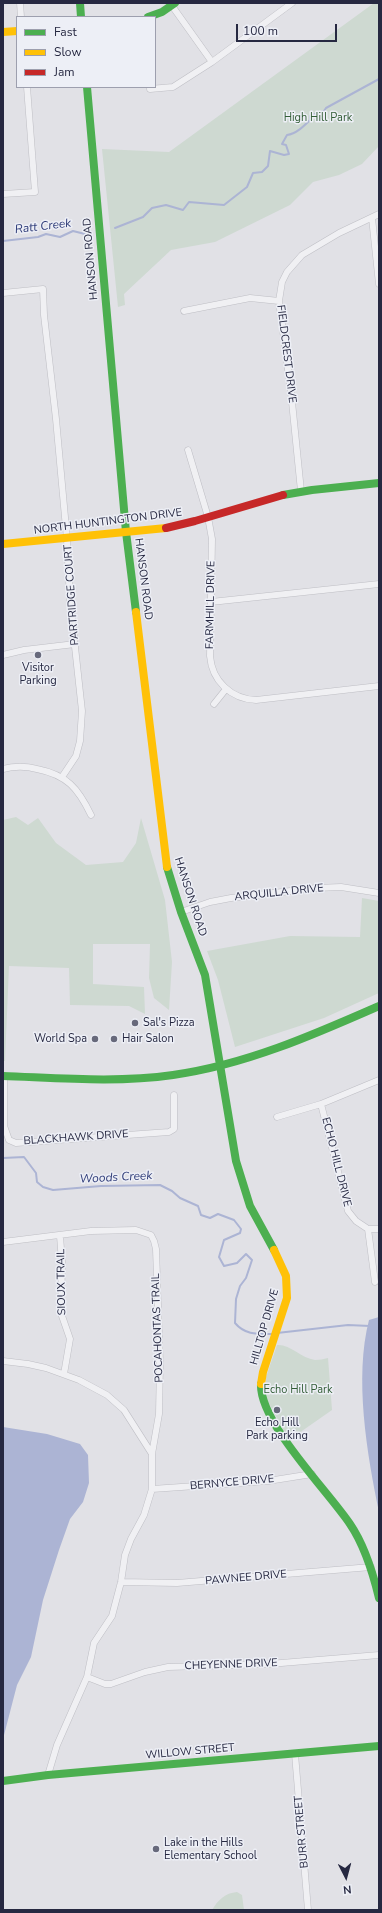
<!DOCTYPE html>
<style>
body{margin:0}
#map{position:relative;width:382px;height:1913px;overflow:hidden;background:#e1e1e6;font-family:"Nunito Sans",sans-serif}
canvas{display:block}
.frame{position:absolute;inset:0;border:4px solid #262841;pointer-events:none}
.legend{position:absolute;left:16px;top:16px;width:140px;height:72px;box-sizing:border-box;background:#edeff6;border:1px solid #9d9fae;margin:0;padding:5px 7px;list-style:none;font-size:12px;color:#262841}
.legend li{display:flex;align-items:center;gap:8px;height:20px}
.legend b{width:20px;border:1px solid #9d9fae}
.north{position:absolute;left:326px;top:1857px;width:40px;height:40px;-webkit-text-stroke:3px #edeff6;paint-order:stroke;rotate:174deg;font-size:11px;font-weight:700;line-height:16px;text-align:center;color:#262841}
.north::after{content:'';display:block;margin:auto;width:14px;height:18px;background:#262841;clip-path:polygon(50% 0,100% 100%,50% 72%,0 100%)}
.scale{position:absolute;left:236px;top:24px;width:101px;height:18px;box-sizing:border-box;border:2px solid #262841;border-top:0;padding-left:5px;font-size:12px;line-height:14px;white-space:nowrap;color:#262841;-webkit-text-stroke:3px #edeff6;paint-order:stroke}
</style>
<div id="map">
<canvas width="382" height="1913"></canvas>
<div class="frame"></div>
<ul class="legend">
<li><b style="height:5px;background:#4caf50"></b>Fast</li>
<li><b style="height:5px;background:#ffc107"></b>Slow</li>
<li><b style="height:5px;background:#c62828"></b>Jam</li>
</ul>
<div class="north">N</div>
<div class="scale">100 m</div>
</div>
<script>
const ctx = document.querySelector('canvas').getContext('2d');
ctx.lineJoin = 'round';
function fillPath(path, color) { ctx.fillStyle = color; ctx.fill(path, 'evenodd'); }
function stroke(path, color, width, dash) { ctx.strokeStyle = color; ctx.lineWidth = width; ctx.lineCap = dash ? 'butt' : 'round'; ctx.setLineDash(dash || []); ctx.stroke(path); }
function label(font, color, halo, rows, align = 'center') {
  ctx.font = font + ' "Nunito Sans",sans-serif'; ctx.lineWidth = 3; ctx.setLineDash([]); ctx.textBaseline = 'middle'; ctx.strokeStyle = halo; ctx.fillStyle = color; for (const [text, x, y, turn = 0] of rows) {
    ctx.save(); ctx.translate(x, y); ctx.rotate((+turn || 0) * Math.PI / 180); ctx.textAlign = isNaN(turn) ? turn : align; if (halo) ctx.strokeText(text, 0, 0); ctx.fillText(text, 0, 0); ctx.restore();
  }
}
const green = new Path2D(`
 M374,3H379V146L362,164L339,175L313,182L290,205L215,242L171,250L124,294L125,305L118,307L102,149L169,152Z
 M16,817L28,825L38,818L56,843L86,865L123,862L136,843L141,818L165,900L172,962L169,1010L154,998L149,978L150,944H93V984L144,987L145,1014L129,1006L70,1005L69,968L9,966L5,1061H3V820Z
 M362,898L379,901V993L324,1018L235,1047L218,980L207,951L290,936L360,937Z
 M277,1345C290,1344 301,1358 315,1360C319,1360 324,1359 328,1358L332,1410L289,1440L266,1398V1377Z
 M237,1892L242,1895L244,1910H212C218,1900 225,1893 237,1892Z`);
const water = new Path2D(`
 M379,1317V1512C367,1454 354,1378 369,1320Z
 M3,1427L47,1434L80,1444L88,1455L89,1483L83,1502L70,1519L59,1550L43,1600L31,1657L17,1685L3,1739Z`);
const stream = new Path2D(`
 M115,228L143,217L152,208L166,205L183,210L189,202L224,205L247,187L253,173L262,172L268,166L270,151L284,155L289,154L286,145L282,144L287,135C296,134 304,126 310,120V116L324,111L326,108L379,79
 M3,241L38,237L46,234L60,237L73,231L85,234
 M3,1158L24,1157L36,1173L37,1182L43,1187L53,1190L101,1186L160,1185L172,1191L180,1198L198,1206L201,1215L210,1218L218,1214L234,1220L241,1229L240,1233L224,1240L219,1257L224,1266L237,1263L246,1254L252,1260L246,1278L240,1286L236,1299L235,1323C245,1335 257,1334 273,1334
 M277,1333L348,1325L370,1326`);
const street = new Path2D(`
 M20,3L21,17
 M170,3L212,62
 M150,89L173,87L212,62L292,3
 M3,194L35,192L27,87
 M372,218L379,284
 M3,293L43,289L44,315L56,419L67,539L70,601L82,711L80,741L76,756L62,777
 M184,311L250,298L279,301
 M188,450L208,517L212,539L210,656C212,681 231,699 256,700L379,686
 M301,491L291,392L279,301L282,282L287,272L302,255L339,233L379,214
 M211,602L379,584
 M3,655L24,650L75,644
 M214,704L226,689
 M3,769C14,766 26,766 37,769C67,775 78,788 91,815
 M181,912L210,902L231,898L316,888L341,887L379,893
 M4,1076V1126L9,1140L16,1143L169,1132L174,1129V1095
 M321,1104L348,1211L356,1221L368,1229L375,1282
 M277,1117L321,1104L379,1080
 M368,1229H379
 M60,1236L62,1262L61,1313L70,1339L64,1374
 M3,1242L91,1231L136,1230L151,1235L154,1241L156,1249L160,1363L159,1414L152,1454
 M3,1361L28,1364L46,1368L79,1380L107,1395L124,1410L152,1454V1489L144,1515L131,1539L125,1555L121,1582L112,1616L94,1643L87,1677L57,1745L48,1775
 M152,1489L268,1481L312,1474
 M121,1582L177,1583L371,1567
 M87,1677L105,1684H111L145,1672L168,1667L269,1664L379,1655
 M295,1754L308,1910`);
const fast = new Path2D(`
 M80,3L81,17
 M148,17L162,12L175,3
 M87,87L126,532L136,612
 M283,495L312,490L379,483
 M167,867L181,912L205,975L236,1161L250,1206L274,1250
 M3,1076C59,1078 117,1083 173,1075C245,1065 313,1035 379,1006
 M261,1384C259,1422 328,1491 350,1524C365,1546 373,1573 379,1598
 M3,1781L48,1775L379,1746`);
const slow = new Path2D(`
 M3,32L17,31
 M3,544L166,528
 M136,612L167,867
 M261,1384L263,1372L287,1298L286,1276L274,1250`);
const jam = new Path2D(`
 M166,528L195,521L283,495`);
const markers = [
 [38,655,4,"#67697b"],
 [135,1023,4,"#67697b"],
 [95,1039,4,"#67697b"],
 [114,1039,4,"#67697b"],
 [277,1410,4,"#67697b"],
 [156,1849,4,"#67697b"]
];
const parkNames = [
 ["High Hill Park",318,118],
 ["Echo Hill Park",298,1390]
];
const streetNames = [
 ["HANSON ROAD",91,259,-95],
 ["FIELDCREST DRIVE",286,354,83],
 ["NORTH HUNTINGTON DRIVE",108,522,-7],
 ["HANSON ROAD",143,579,83],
 ["PARTRIDGE COURT",72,595,-94],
 ["FARMHILL DRIVE",211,605,-89],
 ["ARQUILLA DRIVE",279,893,-6],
 ["HANSON ROAD",190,897,72],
 ["BLACKHAWK DRIVE",76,1138,-4],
 ["ECHO HILL DRIVE",336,1162,76],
 ["SIOUX TRAIL",62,1282,-91],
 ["HILLTOP DRIVE",265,1327,-74],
 ["POCAHONTAS TRAIL",158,1328,-92],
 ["BERNYCE DRIVE",232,1483,-5],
 ["PAWNEE DRIVE",246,1578,-5],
 ["CHEYENNE DRIVE",231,1665,-2],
 ["WILLOW STREET",190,1752,-5],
 ["BURR STREET",302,1832,-95]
];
const poiNames = [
 ["Visitor",38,668,"center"],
 ["Parking",38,681,"center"],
 ["Sal's Pizza",143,1023],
 ["World Spa",87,1039,"right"],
 ["Hair Salon",122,1039],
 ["Echo Hill",277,1423,"center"],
 ["Park parking",277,1436,"center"],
 ["Lake in the Hills",164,1843],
 ["Elementary School",164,1856]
];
const waterNames = [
 ["Ratt Creek",43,227,-7],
 ["Woods Creek",116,1178,-3]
];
fillPath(green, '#ced9d1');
fillPath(water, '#acb4d4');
stroke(stream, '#acb4d4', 2);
stroke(street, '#bebec4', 7);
stroke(street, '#f0f0f3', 6);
stroke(fast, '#4caf50', 8);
stroke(slow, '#ffc107', 8);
stroke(jam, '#c62828', 8);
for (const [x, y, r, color] of markers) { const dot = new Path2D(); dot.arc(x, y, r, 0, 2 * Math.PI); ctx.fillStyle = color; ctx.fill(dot); stroke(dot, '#edeff6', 1.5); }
label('11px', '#325d36', '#edeff6', parkNames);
label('11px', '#262841', '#edeff6', streetNames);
label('11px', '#262841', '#edeff6', poiNames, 'left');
label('italic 12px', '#2d3a77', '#edeff6', waterNames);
</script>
